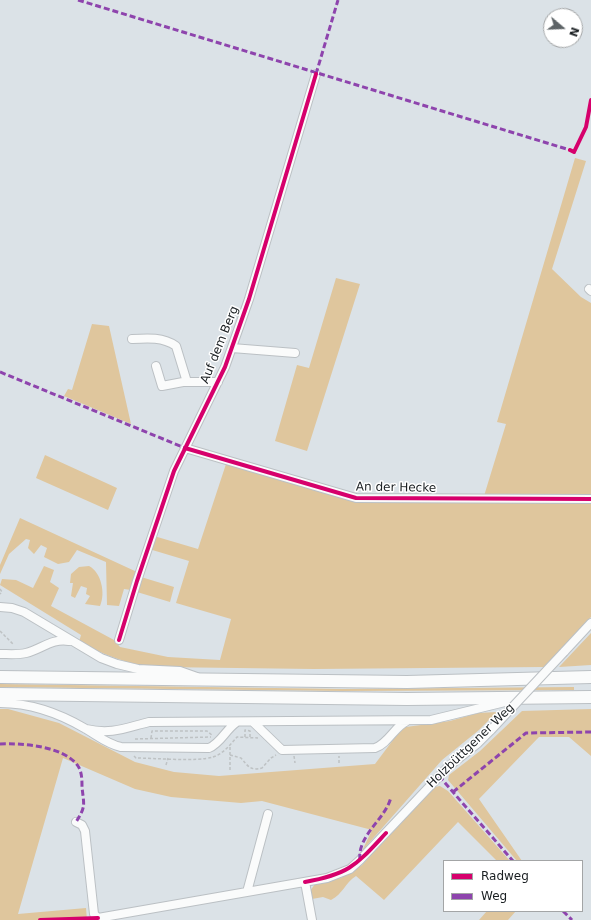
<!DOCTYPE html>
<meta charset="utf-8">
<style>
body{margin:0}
#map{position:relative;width:591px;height:920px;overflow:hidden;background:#dbe2e7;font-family:"DejaVu Sans",sans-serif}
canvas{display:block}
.legend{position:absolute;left:443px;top:860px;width:140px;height:52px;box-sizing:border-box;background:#fff;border:1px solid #a3a5a6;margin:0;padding:5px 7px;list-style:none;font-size:12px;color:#191e21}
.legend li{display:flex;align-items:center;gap:8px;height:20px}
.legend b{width:20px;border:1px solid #a3a5a6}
.north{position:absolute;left:543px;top:8px;width:40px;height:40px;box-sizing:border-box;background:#fff;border:1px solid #a3a5a6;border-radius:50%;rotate:109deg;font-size:11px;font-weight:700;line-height:16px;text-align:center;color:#191e21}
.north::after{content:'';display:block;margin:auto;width:14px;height:18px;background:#5d6366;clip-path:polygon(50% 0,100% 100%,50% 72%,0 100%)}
</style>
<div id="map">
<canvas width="591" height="920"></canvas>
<ul class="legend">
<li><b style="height:5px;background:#d6006c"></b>Radweg</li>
<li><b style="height:5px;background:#8e44ad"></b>Weg</li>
</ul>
<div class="north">N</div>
</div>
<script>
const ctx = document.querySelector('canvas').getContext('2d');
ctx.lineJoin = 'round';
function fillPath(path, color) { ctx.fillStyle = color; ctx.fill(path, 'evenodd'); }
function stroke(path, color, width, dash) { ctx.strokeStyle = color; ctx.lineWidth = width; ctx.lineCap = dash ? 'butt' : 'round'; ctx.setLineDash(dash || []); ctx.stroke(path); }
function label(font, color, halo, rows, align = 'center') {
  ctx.font = font + ' "DejaVu Sans",sans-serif'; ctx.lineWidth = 3; ctx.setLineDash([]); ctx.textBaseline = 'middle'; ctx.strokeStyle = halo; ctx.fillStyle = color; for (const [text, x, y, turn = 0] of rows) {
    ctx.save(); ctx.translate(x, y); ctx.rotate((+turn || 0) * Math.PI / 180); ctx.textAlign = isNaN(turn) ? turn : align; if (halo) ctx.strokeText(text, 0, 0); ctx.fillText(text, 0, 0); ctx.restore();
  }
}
const green = new Path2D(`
 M575,158L586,161L552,269L581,297L591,303V497L484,496L506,424L497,422Z
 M336,278L360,284L307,451L275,441L297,365L309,368Z
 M92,324L109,326L131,424L64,396L68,389L72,390Z
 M45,455L117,488L108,510L36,478Z
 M226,464L351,501L591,502V617L544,667L314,669L160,667C128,665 107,656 79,642L81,635L0,585L2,579L16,580L33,588L44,566L54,570L50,582L59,588L51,606L114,640L120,647L168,657L220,660L231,619L176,603L189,561L149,549L154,536L198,549Z
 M20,518L137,572L131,590L124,589L119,606L107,605L106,562L77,550L69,562L58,564L44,557L47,548L41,545L34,554L28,548L30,540L26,539L9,554L0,574V565Z
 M89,566C101,572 106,593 100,606L85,604L90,596L86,594L87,588L81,586L75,598L71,596L73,583H70L71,574L79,567Z
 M141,577L174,587L170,602L137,592Z
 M591,633V665L559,667Z
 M0,684L343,689L574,687V690L343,691L0,687Z
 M0,709H8L59,723L135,762L174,772L219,776L375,764L399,732L406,727L450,721L478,713L497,712L479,730L442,760L362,851L372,830L262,801L241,803L171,797L135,789L63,758L18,914L86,908L87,920H0Z
 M591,709V756L569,737H539L479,799L522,861H517L448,780L449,775L480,751L522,711Z
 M440,786L448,791L510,861L496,860L458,822L384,900L356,876C345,883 343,894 331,900L323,897L312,899L310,891L315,884L341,878L362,865L435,787Z
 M487,911H516L508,920H479Z`);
const path = new Path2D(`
 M570,150L574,152L586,127L591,100
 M0,589L2,592L0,594
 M0,631L13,644
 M245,737V730L250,731V737
 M151,738L152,731H207L213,736
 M135,739L211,737
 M230,755L241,758C248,766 250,771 262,768L271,758L276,755
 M134,756L136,758C155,758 197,762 213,757C223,754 230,745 237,737L258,738
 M294,756L295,763
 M339,763V756
 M166,765L168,758
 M230,770V745`);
const minor = new Path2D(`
 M589,289L591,291
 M132,339C148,338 163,337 176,346L187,382
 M232,348L295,353
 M156,366L162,386L183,382H218
 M185,448L356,498L591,499
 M0,607L12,608L24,612L101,658L117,664L138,669L180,671L197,677
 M119,640L137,581L174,471L225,367L249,299L316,74
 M564,652L591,623
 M0,654C8,654 18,655 26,653C42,649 52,638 69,641
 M0,703C31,703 59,713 86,729C98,736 107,744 121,747L209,748C221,743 226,729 237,722
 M253,722L282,750L375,748C389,743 394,727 407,721
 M86,729C111,735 125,728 149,722L431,720L505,702
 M76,822L82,825L85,831L94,914L98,918
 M305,882L312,920
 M247,892L268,814
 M98,918L327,878L350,869L360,860L449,766L478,743L491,730`);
const highway = new Path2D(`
 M0,677L407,682L591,677
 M0,694L407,699L591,697`);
const minorBridge = new Path2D(`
 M491,730L564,652`);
const quiet = new Path2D(`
 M78,0L570,150
 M316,74L338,0
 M0,372L185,448
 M0,744C22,743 64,746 78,766C82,772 82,780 82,787C84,806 86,806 76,822
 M439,776L513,861
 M453,792L526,733L591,732
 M360,860C357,835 386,819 391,797
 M563,911L572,920`);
const cycleway = new Path2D(`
 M570,150L574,152L586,127L591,100
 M185,448L356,498L591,499
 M119,640L137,581L174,471L225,367L249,299L316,74
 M305,882C350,874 356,865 386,833
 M40,920L98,918`);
const streetNames = [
 ["Auf dem Berg",220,345,-68],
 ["An der Hecke",396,488,1],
 ["Holzbüttgener Weg",471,746,-44]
];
fillPath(green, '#dfc69d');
stroke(minor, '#bbc0c4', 10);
stroke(highway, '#bbc0c4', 14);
stroke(path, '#bec2c4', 1.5, [3, 2]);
stroke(minor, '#fafbfb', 8);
stroke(highway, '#fafbfb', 12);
stroke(minorBridge, '#bbc0c4', 10, []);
stroke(minorBridge, '#fafbfb', 8);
stroke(quiet, '#8e44ad', 3, [6, 3]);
stroke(cycleway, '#d6006c', 4);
label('12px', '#191e21', '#fff', streetNames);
</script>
